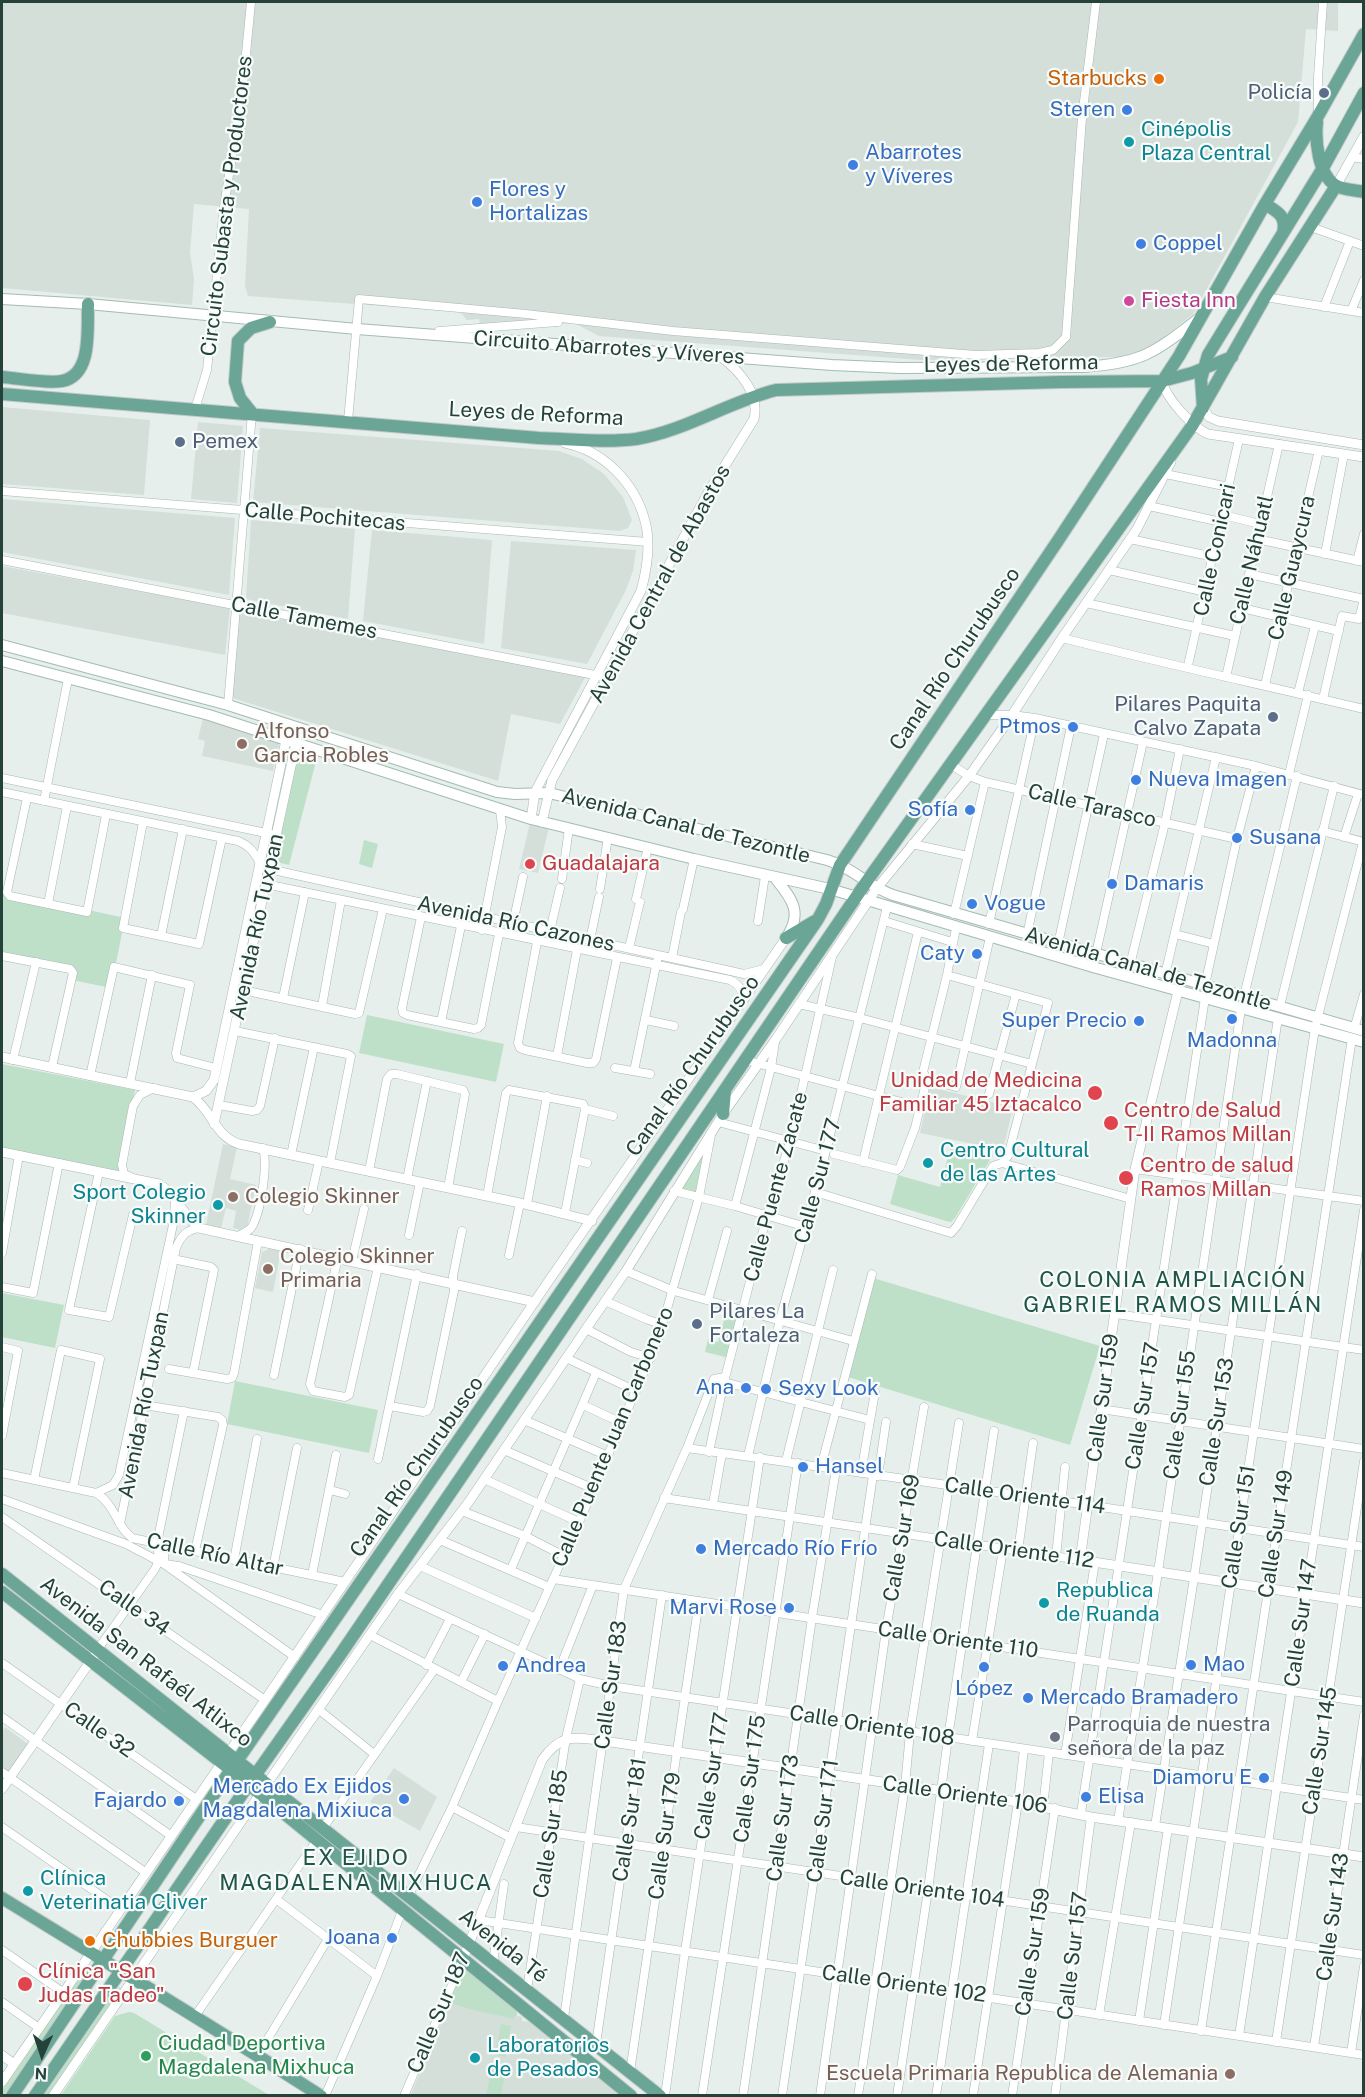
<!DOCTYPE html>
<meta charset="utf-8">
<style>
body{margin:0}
#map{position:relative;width:1365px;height:2097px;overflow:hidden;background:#e6efeb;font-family:"Public Sans",sans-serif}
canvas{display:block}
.frame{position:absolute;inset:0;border:3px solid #24423a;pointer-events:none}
.north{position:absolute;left:12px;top:2025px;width:60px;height:60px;-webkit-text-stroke:4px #f7fbf9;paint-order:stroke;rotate:183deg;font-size:16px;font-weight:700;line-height:24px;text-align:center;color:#24423a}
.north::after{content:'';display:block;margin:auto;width:21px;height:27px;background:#24423a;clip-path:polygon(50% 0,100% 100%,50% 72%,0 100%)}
</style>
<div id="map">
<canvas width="1365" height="2097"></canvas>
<div class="frame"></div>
<div class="north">N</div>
</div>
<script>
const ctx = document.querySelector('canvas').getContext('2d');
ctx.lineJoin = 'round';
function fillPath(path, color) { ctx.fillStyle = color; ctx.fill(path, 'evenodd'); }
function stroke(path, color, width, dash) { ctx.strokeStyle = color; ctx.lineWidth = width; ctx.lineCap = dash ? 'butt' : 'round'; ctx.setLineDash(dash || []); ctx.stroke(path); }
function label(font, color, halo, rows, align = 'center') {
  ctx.font = font + ' "Public Sans",sans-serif'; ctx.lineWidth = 4.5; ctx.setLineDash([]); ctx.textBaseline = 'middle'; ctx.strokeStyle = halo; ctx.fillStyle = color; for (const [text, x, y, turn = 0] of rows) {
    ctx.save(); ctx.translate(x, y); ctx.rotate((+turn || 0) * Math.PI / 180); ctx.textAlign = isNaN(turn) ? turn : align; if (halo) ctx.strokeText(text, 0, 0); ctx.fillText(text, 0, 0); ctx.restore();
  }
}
const built = new Path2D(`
 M2,2H1338V31L1306,29L1298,122L1193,314L1159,341L1140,351L1119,357L921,360L599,336L574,323L481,330L479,319L467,320L460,312L248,296L245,286L249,209L194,204L190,253L194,279L192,305L2,288Z
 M2,407L150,420L144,495L2,484Z
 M198,422L243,426L237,503L191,499Z
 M260,428L559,451L582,459L604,474L623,497L632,520L628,528L620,531L253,502Z
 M2,499L235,518L229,595L2,552Z
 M251,520L355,529L348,619L246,599Z
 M372,530L492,540L484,644L363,621Z
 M511,541L636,550L633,571L626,590L587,664L501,648Z
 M2,566L230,608L225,655L2,613Z
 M238,611L586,676L560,724L511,714L498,781L229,697Z
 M203,718L280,741L273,771L202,756L205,741L198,739Z
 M530,823L549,827L538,873L519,869Z
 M930,1087L1013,1107L1003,1150L920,1133Z
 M223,1144L237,1147L230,1179L256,1185L247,1227L241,1230L233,1228L236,1211L226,1208L221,1228L206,1225Z
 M271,1248L281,1250L273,1292L255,1288L262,1252Z
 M5,1727L28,1744L8,1773L2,1769V1732Z
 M394,1768L437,1797L420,1831L370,1802Z
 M464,1969L516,2008L517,2016L522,2017V2021L532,2022L627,2096H410Z`);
const green = new Path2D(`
 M296,747L318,754L289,865L273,861Z
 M364,840L378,844L372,868L359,864Z
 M2,891L125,918L111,988L72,980L74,973L2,958Z
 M367,1015L504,1044L496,1082L359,1053Z
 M2,1064L135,1090L119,1171L2,1148Z
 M708,1142L697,1195L679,1189Z
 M951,1145L993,1155L955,1218L951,1222L946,1221L890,1204L898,1175L940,1187Z
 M873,1278L1100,1346L1070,1445L848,1377Z
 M2,1293L64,1305L55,1348L2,1337Z
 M726,1313L741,1317L733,1345L726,1344L732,1346L729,1358L705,1352L708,1339L718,1342Z
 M235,1381L378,1410L369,1453L227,1424Z
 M85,1966L91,1969L7,2092L5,2095L2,2096V2090Z
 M464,1969L516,2008L517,2016H514V2019C495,2014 466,2010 449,2002Z
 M119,1987L122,1989L49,2095L42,2096L112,1993L115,1994Z
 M129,2012L134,2013L269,2095H61L115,2016Z
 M501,2024L511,2026L505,2057L495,2055Z
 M493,2064L504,2066L502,2075L505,2076L501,2095H486Z`);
const minor = new Path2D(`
 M1318,111V77L1323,2
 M1352,157L1364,159
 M1311,227L1364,246
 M1265,297L1364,313
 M1324,307L1350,241
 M1351,311L1364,280
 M439,331L558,322
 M195,409L207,370L224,207L243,85L251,2
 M348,421L359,299L526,314L673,331L976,355L1039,353L1053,350L1066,337L1082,118L1096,2
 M1165,474L1229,487
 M2,491L648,542
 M1149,506L1221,522
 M1223,515L1260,524
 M1130,539L1214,557
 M1257,539L1364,562
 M1325,554L1344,454
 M2,560L600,676
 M1357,561L1364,534
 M1109,570L1206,592
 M1249,574L1364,599
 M1086,603L1235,636
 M1242,608L1339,631
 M1062,638C1162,663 1263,685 1364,709
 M1189,661L1239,439
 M1226,677L1279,444
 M1265,685L1319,450
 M1298,693L1315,626
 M1323,699L1342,616L1359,619L1364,599
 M228,705L252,413
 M987,715H1012L1035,718L1256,766L1364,795
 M950,764L969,776L985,782L1237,839
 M1289,774L1308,695
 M2,778L271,834
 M2,792L238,841C250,846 254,852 260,863
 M27,798L7,892L10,896L87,912L106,815
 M44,801L68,679
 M143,822L123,928L199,944L222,838
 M1322,831L1364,842
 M1344,837L1358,794
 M912,844L968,856
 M269,869L744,974L764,969
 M562,879L569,828
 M265,884L730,980C739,984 743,990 743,1000
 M600,889L608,837
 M636,899L648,847
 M48,904L67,806
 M683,909L694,859
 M954,914L985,782
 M421,917L402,1008L403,1013L407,1015L474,1029L478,1028L481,1025L499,934
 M758,921L765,876
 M884,921L952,942
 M513,923L523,877
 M989,924L1035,718
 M482,930L502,827L500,810
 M550,931L560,888
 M1175,934L1214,944
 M1027,935L1071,726
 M161,936L183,829
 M590,940L599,897
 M537,942L518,1043L520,1048L525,1050L587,1063H593L596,1059L617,958
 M1058,944L1104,734
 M629,948L640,902
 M2,956L70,969L73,973L52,1067
 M672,958L681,912
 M1130,965L1165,823L1180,749
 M1093,967L1143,742
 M1165,975L1216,757
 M1205,985L1237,839L1256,766
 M252,992L355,1014L359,1013L383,909
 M1244,996L1297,776
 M283,998L305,892
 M799,1004L860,1018L1032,1064
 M322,1006L341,900
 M1280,1006L1334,786
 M646,1020L674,1026
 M441,1022L461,926
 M1354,1029L1364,994
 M235,1031L347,1054L351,1056L330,1163
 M557,1056L577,950
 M13,1060L36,962
 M745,1060L920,1107
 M615,1068L650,1074
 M634,1071L657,961
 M90,1076L114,967L190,985L176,1053L177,1058L216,1068
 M927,1079L956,1087L990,937
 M130,1083L152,975
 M989,1094L1016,994
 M219,1105L252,1111L257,1110L260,1106L275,1038
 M718,1122L826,1151
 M834,1154L893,1169L897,1170L900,1167L915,1128L927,1079L923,1072L947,975L956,928
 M291,1155L314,1047
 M575,1160L587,1163
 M863,1162L918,932
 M1002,1163L1131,1199
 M1135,1169L1364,1201
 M369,1171L387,1079L391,1074H397L463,1090L465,1094L448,1188
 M99,1172L69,1310L109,1317L133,1215L174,1220
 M131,1177L124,1174L122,1165L133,1106L140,1095L154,1088
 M407,1179L427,1081
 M674,1191L735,1206L806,1227
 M815,1192L951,1233L957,1226L993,1166L1002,1163L1008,1156L1048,1003L947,975
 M487,1196L506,1093L509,1090L583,1104L585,1109L613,1116
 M527,1204L547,1096
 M735,1206L771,1068L775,1042
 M308,1210L319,1161
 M565,1213L585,1109
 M409,1235L420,1182
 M238,1236C244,1233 250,1231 253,1225C261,1209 268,1166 263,1148
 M2,1253L19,1155
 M509,1255L520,1203
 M338,1257L310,1384L313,1391L345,1397L349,1395L378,1267
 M173,1259L211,1267L214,1270L193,1373
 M352,1261L364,1209
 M626,1271L674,1291L853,1341
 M2,1287L33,1293L59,1163
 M708,1300L727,1231
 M605,1301L646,1319L663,1325
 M1116,1314L1364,1350
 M586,1329L631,1352L651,1358
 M2,1347L18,1351L2,1436
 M566,1358L636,1391
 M169,1369L227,1379L232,1378L234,1373L258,1241
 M274,1375L300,1249
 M724,1382L870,1420
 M144,1405L218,1417L222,1420L223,1425L195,1551
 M583,1405L622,1423
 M390,1406L423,1412L427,1411L430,1406L454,1291L453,1276L462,1231
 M1101,1409L1364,1449
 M524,1420L608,1456
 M687,1448L1088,1505L1364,1547
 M504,1450L594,1489
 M709,1452L724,1382L767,1215L790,1142L832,957
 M748,1456L780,1320L826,1151L887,907
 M378,1459L417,1274
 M786,1461L833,1270
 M821,1467L872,1274
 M2,1473L96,1493C116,1505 115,1525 132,1538L345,1582
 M861,1473L875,1392
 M878,1476L886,1422
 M484,1479L579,1522
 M34,1480L61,1350L100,1359L73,1488
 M330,1490L345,1494
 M96,1493L113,1485L119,1475L174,1220L175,1198
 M664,1498L1080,1560
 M2,1499L126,1544L164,1564L179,1566L323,1615
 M713,1504L722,1453
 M462,1511L525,1536L564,1556
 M2,1517L265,1700
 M120,1524L176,1248C181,1236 186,1230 199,1228
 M440,1540L549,1587
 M165,1545L164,1564L295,1657
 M1018,1551L1033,1443
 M1056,1557L1065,1467
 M234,1560L257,1439
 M420,1566L536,1618
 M273,1568L297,1448
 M511,1569L596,1373
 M312,1575L336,1455
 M553,1579L1364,1702
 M398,1594L580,1679L611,1686L1364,1800
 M370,1635L498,1701
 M98,1649L155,1569L159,1560L157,1543L184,1411
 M2,1663L196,1799
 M426,1665L450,1619
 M559,1670L593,1585
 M461,1682L485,1634
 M318,1709L374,1754
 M2,1717L170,1835
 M972,1741L1003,1549
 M1065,1755L1095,1562
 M2,1772L145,1872
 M452,1807L511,1838
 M1043,1807L1049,1753
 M1081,1813L1205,998
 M1118,1821L1158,1572L1241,1009
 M1155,1826L1194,1578L1278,1018
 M2,1827L120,1909
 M516,1827L1364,1955
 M323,1828L434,1670
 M408,1897L452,1807L498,1701L579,1522L659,1337L699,1197L711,1135
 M276,1899L377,1976
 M479,1920L1364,2055
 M2,1950L64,1993
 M493,1963L504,1884
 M527,1990L566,1738L580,1679
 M2,2002L39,2028
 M1099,2015L1131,1822
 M195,2016L317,1840
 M564,2018L624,1589L687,1448L714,1379L725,1377
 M1139,2021L1168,1828
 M1164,2025L1315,1028L1363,842
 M1201,2031L1352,1038
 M1239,2036L1364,1210
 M1276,2042L1364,1461
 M596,2044L662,1595
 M1314,2047L1364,1715
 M1351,2053L1364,1966
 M258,2055L328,1939
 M630,2072L699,1601
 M325,2096L377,1976L402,1911
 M404,2096L463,1959
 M665,2096L685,1951L760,1457
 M702,2096L798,1463
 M743,2096L812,1618L836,1469
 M782,2096L873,1475
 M820,2096L886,1630L924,1407
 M858,2096L905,1786L910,1732L959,1423
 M897,2096L928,1890L948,1738L994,1431
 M936,2096L989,1744
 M973,2096L1018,1802L1024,1749
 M1012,2096L1055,1808
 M1055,2096L1091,1817`);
const tertiary = new Path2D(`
 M1336,186L1364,136
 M1162,381C1166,398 1192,427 1208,434L1364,457
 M1203,408L1209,417L1218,421L1364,445
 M531,819L535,792L641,591C647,569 651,543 645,521C635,483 604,451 565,443
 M542,822L552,780L558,769L709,491L754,419C760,394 740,371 721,357
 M1178,991L1135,1169L1080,1560L1364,1603
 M2,1057L193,1097C212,1111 215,1136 239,1144L520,1203L592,1221
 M193,1097L206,1091L214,1080L289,726
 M214,1124L299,729
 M2,1152L159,1184C176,1194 183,1215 199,1228L535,1302
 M2,1789L94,1656
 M463,1959L542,1760C561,1733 574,1737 604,1741L1018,1802L1091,1817L1364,1857
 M2,2055L14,2064
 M2,2082L265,1700L550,1279L786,938
 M53,2096L295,1743L398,1594L468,1503L586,1329L626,1271L723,1114L776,1039L877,888L969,776L1012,715L1062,638L1137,529L1171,462`);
const secondary = new Path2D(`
 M2,299L88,304L357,329L832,365L900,368L1084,367C1142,363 1154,353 1198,319
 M2,645L228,705L497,792L515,794L549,793L827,860C852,867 869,887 893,895L1364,1031
 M2,661L209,715L531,819L694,859L830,889L1093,967L1364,1042
 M775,878C791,898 804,912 786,938`);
const primary = new Path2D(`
 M1317,122C1315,140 1318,174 1335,185C1342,190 1355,190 1364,192
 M1265,204C1278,212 1287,216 1283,233
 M2,377C17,378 47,384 62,381C93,375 87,328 88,304
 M2,394L539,438C571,439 605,443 636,439C685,431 728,402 776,390L1061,382L1162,381L1192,373L1232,357
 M1203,408L1201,379L1208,355L1323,168L1364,93
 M252,413L240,398L235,382L238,341L251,328L270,322
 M786,938L815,921
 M723,1114L725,1091
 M2,1574C222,1746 440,1922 660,2096
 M2,1592L231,1770L631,2096
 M2,1898C108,1963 215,2028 321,2096
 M12,2096L217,1790L818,919L826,904L840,865L1059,539L1179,356L1265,204L1318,116L1364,34
 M35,2096L249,1784L340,1655L867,881L1192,426L1265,297L1336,186`);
const markers = [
 [1159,79,6,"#e8710a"],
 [1324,93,6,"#5c6f8a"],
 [1127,110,6,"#3f7fe0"],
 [1129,142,6,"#0f9aa8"],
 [853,165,6,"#3f7fe0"],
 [477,202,6,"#3f7fe0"],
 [1141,244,6,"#3f7fe0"],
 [1129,301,6,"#d1479c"],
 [180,442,6,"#5c6f8a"],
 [1273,717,6,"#5c6f8a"],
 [1073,727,6,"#3f7fe0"],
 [242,744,6,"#8d6e63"],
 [1136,780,6,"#3f7fe0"],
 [970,810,6,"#3f7fe0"],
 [1237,838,6,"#3f7fe0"],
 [530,864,6,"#e0444e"],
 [1112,884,6,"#3f7fe0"],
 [972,904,6,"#3f7fe0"],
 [977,954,6,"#3f7fe0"],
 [1232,1019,6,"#3f7fe0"],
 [1139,1021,6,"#3f7fe0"],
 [1095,1093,8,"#e0444e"],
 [1111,1123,8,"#e0444e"],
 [928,1163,6,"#0f9aa8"],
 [1126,1178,8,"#e0444e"],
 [233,1197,6,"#8d6e63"],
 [218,1205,6,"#0f9aa8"],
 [268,1269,6,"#8d6e63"],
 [697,1324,6,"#5c6f8a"],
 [746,1388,6,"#3f7fe0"],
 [766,1389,6,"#3f7fe0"],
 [803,1467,6,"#3f7fe0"],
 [701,1549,6,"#3f7fe0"],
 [1044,1603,6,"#0f9aa8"],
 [789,1608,6,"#3f7fe0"],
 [1191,1665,6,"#3f7fe0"],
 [503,1666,6,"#3f7fe0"],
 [984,1667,6,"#3f7fe0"],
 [1028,1698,6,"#3f7fe0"],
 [1055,1737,6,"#6b7280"],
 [1264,1778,6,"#3f7fe0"],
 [1086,1797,6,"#3f7fe0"],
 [404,1799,6,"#3f7fe0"],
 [179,1801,6,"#3f7fe0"],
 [28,1891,6,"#0f9aa8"],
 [392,1938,6,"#3f7fe0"],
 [90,1941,6,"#e8710a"],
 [25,1984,8,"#e0444e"],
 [146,2056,6,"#2e9e5b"],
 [475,2058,6,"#0f9aa8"],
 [1230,2074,6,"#8d6e63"]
];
const foodNames = [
 ["Starbucks",1147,79],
 ["Chubbies Burguer",102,1941,"left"]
];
const serviceNames = [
 ["Policía",1312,93],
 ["Pemex",192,442,"left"],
 ["Pilares Paquita",1261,705],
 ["Calvo Zapata",1261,729],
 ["Pilares La",709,1312,"left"],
 ["Fortaleza",709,1336,"left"]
];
const shopNames = [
 ["Steren",1115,110,"right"],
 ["Abarrotes",865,153],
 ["y Víveres",865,177],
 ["Flores y",489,190],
 ["Hortalizas",489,214],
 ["Coppel",1153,244],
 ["Ptmos",1061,727,"right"],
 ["Nueva Imagen",1148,780],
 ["Sofía",958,810,"right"],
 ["Susana",1249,838],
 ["Damaris",1124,884],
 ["Vogue",984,904],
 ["Caty",965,954,"right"],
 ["Super Precio",1127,1021,"right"],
 ["Madonna",1232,1041,"center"],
 ["Ana",734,1388,"right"],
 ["Sexy Look",778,1389],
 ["Hansel",815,1467],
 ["Mercado Río Frío",713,1549],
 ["Marvi Rose",777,1608,"right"],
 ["Mao",1203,1665],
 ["Andrea",515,1666],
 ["López",984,1689,"center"],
 ["Mercado Bramadero",1040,1698],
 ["Diamoru E",1252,1778,"right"],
 ["Mercado Ex Ejidos",392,1787,"right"],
 ["Magdalena Mixiuca",392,1811,"right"],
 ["Elisa",1098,1797],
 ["Fajardo",167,1801,"right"],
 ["Joana",380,1938,"right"]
];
const cultureNames = [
 ["Cinépolis",1141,130],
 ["Plaza Central",1141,154],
 ["Centro Cultural",940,1151],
 ["de las Artes",940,1175],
 ["Sport Colegio",206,1193,"right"],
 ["Skinner",206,1217,"right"],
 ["Republica",1056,1591],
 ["de Ruanda",1056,1615],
 ["Clínica",40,1879],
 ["Veterinatia Cliver",40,1903],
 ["Laboratorios",487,2046],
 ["de Pesados",487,2070]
];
const streetNames = [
 ["Circuito Subasta y Productores",227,206,-83],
 ["Circuito Abarrotes y Víveres",609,348,4],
 ["Leyes de Reforma",1011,364,-1],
 ["Leyes de Reforma",536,414,3],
 ["Calle Pochitecas",325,517,5],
 ["Calle Conicari",1215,550,-78],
 ["Calle Náhuatl",1252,560,-77],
 ["Calle Guaycura",1292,568,-77],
 ["Avenida Central de Abastos",660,584,-61],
 ["Calle Tamemes",304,618,11],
 ["Canal Río Churubusco",955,659,-56],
 ["Calle Tarasco",1092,806,13],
 ["Avenida Canal de Tezontle",686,826,14],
 ["Avenida Río Cazones",516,924,12],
 ["Avenida Río Tuxpan",257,927,-78],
 ["Avenida Canal de Tezontle",1148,969,16],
 ["Canal Río Churubusco",693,1066,-55],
 ["Calle Sur 177",818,1181,-75],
 ["Calle Puente Zacate",776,1187,-75],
 ["Calle Sur 159",1103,1398,-82],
 ["Avenida Río Tuxpan",144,1405,-79],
 ["Calle Sur 157",1143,1406,-81],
 ["Calle Sur 155",1180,1415,-82],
 ["Calle Sur 153",1217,1422,-81],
 ["Calle Puente Juan Carbonero",613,1437,-67],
 ["Canal Río Churubusco",417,1467,-55],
 ["Calle Oriente 114",1025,1496,8],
 ["Calle Sur 151",1239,1527,-81],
 ["Calle Sur 149",1276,1534,-81],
 ["Calle Sur 169",902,1538,-80],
 ["Calle Oriente 112",1014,1550,8],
 ["Calle Río Altar",215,1555,12],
 ["Calle 34",134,1608,35],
 ["Calle Sur 147",1301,1623,-82],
 ["Calle Oriente 110",958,1640,8],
 ["Avenida San Rafaél Atlixco",146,1662,38],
 ["Calle Sur 183",611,1685,-82],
 ["Calle Oriente 108",872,1726,9],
 ["Calle 32",99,1730,35],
 ["Calle Sur 145",1320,1751,-81],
 ["Calle Sur 177",712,1776,-81],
 ["Calle Sur 175",750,1779,-82],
 ["Calle Oriente 106",965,1795,8],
 ["Calle Sur 173",783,1818,-82],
 ["Calle Sur 181",630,1820,-81],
 ["Calle Sur 171",823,1821,-82],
 ["Calle Sur 185",551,1834,-81],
 ["Calle Sur 179",665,1836,-82],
 ["Calle Oriente 104",922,1889,8],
 ["Calle Sur 143",1333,1917,-82],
 ["Avenida Té",503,1946,38],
 ["Calle Sur 159",1033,1952,-81],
 ["Calle Sur 157",1073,1956,-83],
 ["Calle Oriente 102",904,1984,8],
 ["Calle Sur 187",439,2013,-67]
];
const hotelNames = [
 ["Fiesta Inn",1141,301]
];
const educationNames = [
 ["Alfonso",254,732],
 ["Garcia Robles",254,756],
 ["Colegio Skinner",245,1197],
 ["Colegio Skinner",280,1257],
 ["Primaria",280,1281],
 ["Escuela Primaria Republica de Alemania",1218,2074,"right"]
];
const healthNames = [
 ["Guadalajara",542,864],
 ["Unidad de Medicina",1082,1081,"right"],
 ["Familiar 45 Iztacalco",1082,1105,"right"],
 ["Centro de Salud",1124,1111],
 ["T-II Ramos Millan",1124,1135],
 ["Centro de salud",1140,1166],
 ["Ramos Millan",1140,1190],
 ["Clínica \"San",38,1972],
 ["Judas Tadeo\"",38,1996]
];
const worshipNames = [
 ["Parroquia de nuestra",1067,1725],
 ["señora de la paz",1067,1749]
];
const leisureNames = [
 ["Ciudad Deportiva",158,2044],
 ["Magdalena Mixhuca",158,2068]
];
const neighbourhoodNames = [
 ["COLONIA AMPLIACIÓN",1173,1280],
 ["GABRIEL RAMOS MILLÁN",1173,1305],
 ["EX EJIDO",356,1858],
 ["MAGDALENA MIXHUCA",356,1883]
];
fillPath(built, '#d4dfda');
fillPath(green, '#bfe0c8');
stroke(minor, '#a8b8b2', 9);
stroke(tertiary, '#a8b8b2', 10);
stroke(secondary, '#a4bbb3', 12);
stroke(primary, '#c2cac8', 14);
stroke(minor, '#fff', 8);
stroke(tertiary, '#fff', 9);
stroke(secondary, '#fff', 10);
stroke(primary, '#6aa596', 12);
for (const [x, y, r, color] of markers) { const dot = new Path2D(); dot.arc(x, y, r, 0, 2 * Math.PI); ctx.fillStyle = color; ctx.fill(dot); stroke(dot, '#f7fbf9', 2); }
label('21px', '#c56008', '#f7fbf9', foodNames, 'right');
label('21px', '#4e5e75', '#f7fbf9', serviceNames, 'right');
label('21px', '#366cbe', '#f7fbf9', shopNames, 'left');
label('21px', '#0d838f', '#f7fbf9', cultureNames, 'left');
label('21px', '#24423a', '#f7fbf9', streetNames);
label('21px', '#b23c85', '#f7fbf9', hotelNames, 'left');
label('21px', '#785e54', '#f7fbf9', educationNames, 'left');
label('21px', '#be3a42', '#f7fbf9', healthNames, 'left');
label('21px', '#5b616d', '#f7fbf9', worshipNames, 'left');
label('21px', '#27864d', '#f7fbf9', leisureNames, 'left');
ctx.letterSpacing = '1.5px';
label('22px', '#1f5548', '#f7fbf9', neighbourhoodNames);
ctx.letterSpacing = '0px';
</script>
